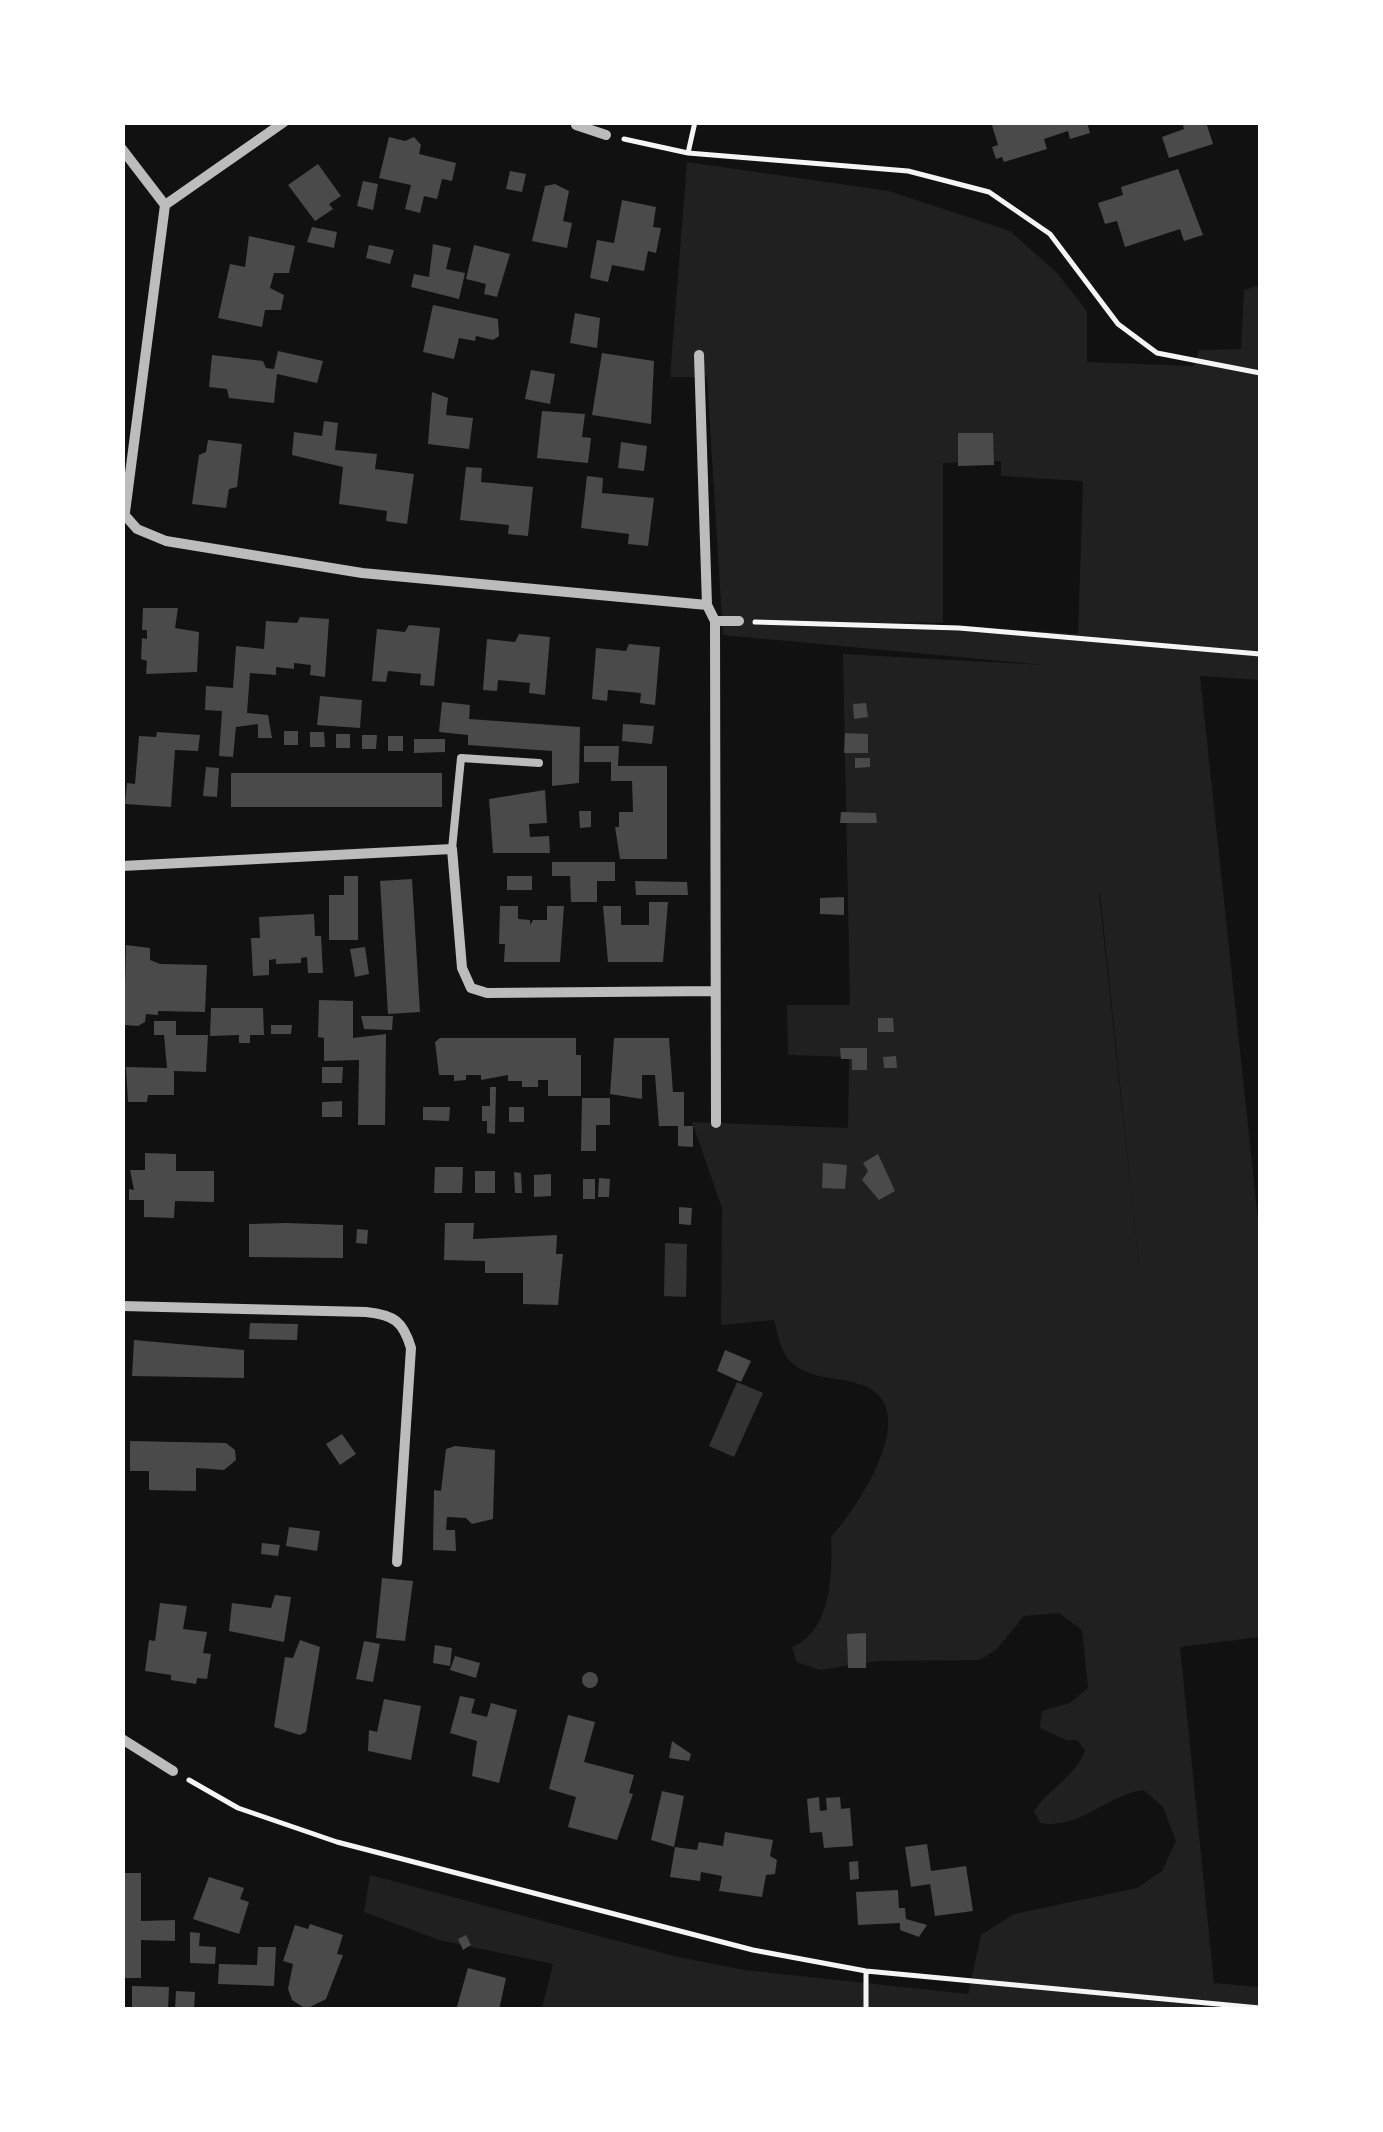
<!DOCTYPE html>
<style>
body{margin:0}
#map{position:relative;width:1383px;height:2132px;overflow:hidden;background:#111;font-family:Poppins,sans-serif}
canvas{display:block}
.frame{position:absolute;inset:0;border:125px solid #fff;pointer-events:none}
</style>
<div id="map">
<canvas width="1383" height="2132"></canvas>
<div class="frame"></div>
</div>
<script>
const ctx = document.querySelector('canvas').getContext('2d');
ctx.lineJoin = 'round';
function fillPath(path, color) { ctx.fillStyle = color; ctx.fill(path, 'evenodd'); }
function stroke(path, color, width, dash) { ctx.strokeStyle = color; ctx.lineWidth = width; ctx.lineCap = dash ? 'butt' : 'round'; ctx.setLineDash(dash || []); ctx.stroke(path); }
const green = new Path2D(`
 M687,162L889,191L1010,231L1056,272L1087,311V362L1194,366L1199,350L1241,349L1244,290L1260,285V680L1200,676L1260,1238V1637L1180,1647L1214,1983L1260,1987V2009H542L553,1964L439,1940L364,1912L370,1875L678,1957L744,1970L968,1994L981,1935L1014,1914L1137,1888L1162,1871L1176,1841L1163,1807L1143,1790C1105,1796 1079,1830 1040,1823L1034,1811C1049,1788 1076,1776 1085,1750L1077,1740H1066L1040,1728L1042,1711L1070,1703L1088,1688L1082,1630L1059,1613L1024,1616L996,1650L979,1660L879,1661L820,1670L797,1662L792,1647C831,1632 833,1573 831,1537C859,1506 929,1402 856,1383C835,1377 809,1379 791,1362C780,1352 778,1333 774,1320L721,1325L722,1208L692,1122L848,1128L849,1057L788,1055L787,1005H850L843,654L1044,665L723,635L707,377H670ZM1001,461V476L1083,481L1078,634L895,622L943,623V463ZM1099,894H1100L1145,1321Z`);
const water = new Path2D(`
 M665,1243L687,1244L686,1297L664,1296Z
 M737,1382L763,1393L734,1457L709,1446Z`);
const building = new Path2D(`
 M991,122H1087L1090,133L1070,139L1068,131L1044,139L1047,149L1004,162L1002,157L996,159L992,147L998,145Z
 M1182,122H1206L1213,144L1169,158L1162,137L1184,129Z
 M389,137L405,141L414,137L421,145L419,154L456,163L452,181L442,179L437,199L424,196L420,213L405,209L411,185L379,178Z
 M318,164L341,196L329,204L333,209L315,221L288,185Z
 M1178,169L1203,235L1184,241L1180,229L1125,247L1117,221L1105,224L1098,203L1123,195L1121,187Z
 M510,171L526,174L522,192L506,189Z
 M363,181L378,184L373,210L357,206Z
 M555,184L569,191L563,221L572,223L567,248L532,241L545,186Z
 M622,200L656,207L653,227L661,228L656,253L648,251L644,271L612,265L608,282L590,278L597,240L614,243Z
 M312,227L337,232L334,248L307,242Z
 M249,236L295,246L289,273H274L270,288L284,295L281,310H265L262,327L218,318L230,264L245,267Z
 M433,244L451,248L446,269L465,273L459,299L411,287L414,274L429,277Z
 M369,245L394,250L390,264L366,258Z
 M474,245L510,254L497,297L484,294L486,284L466,279Z
 M433,305L498,319L499,336L493,340L476,336L475,341L459,338L454,359L423,352Z
 M575,313L600,318L597,348L570,343Z
 M278,351L323,361L317,383L277,374L274,403L229,398L227,389L209,387L212,355L263,361L266,368L274,369Z
 M602,353L654,361L651,424L592,415Z
 M531,370L555,374L550,404L525,399Z
 M432,392L448,398L446,415L473,418L469,449L428,444Z
 M542,411L585,414L582,437L591,438L588,463L537,458Z
 M324,421L338,423L335,450L377,454L375,469L414,474L407,524L386,521L387,511L339,504L343,467L292,455L294,432L322,436Z
 M958,433H993L994,465L958,466Z
 M208,440L242,444L237,487L229,489L226,508L192,504L199,455L206,452Z
 M621,442L647,446L644,471L618,468Z
 M466,467L482,468L481,482L533,487L528,536L508,534L509,525L460,520Z
 M587,476L603,478L602,493L654,498L648,546L628,544L629,534L581,528Z
 M143,608H178L175,628L199,632L197,672L146,674L147,661L141,659L142,638L147,639V630H142Z
 M300,617L329,619L325,677L310,675L311,665L294,663V669L276,667V675L250,673L247,713L268,715L272,738H258V724L236,727L233,757L219,756L222,711L205,710L206,686L233,688L236,646L264,649L266,621L297,623Z
 M409,625L440,628L434,686L420,685L421,674L388,671L386,682L372,681L377,629L405,632Z
 M519,634L550,637L545,695L529,693L530,683L498,680L497,691L483,690L487,639L515,642Z
 M629,644L660,647L655,705L640,703L641,693L608,690L607,701L592,699L596,648L626,651Z
 M320,696L362,700L360,728L317,725Z
 M442,702L470,705L469,719L580,727L579,783L552,786V751L468,745V735L439,732Z
 M866,703L868,717L854,719L853,704Z
 M623,724L654,726L652,744L622,741Z
 M284,731H298V745H284Z
 M157,732L200,735L198,751L175,750L171,807L125,804L127,783L135,784L139,736L156,737Z
 M310,732H324L325,747H310Z
 M845,733L868,734V753H844Z
 M336,734H350V748H336Z
 M362,735H377L376,749H362Z
 M388,736H403V751H388Z
 M414,739H445V752L414,753Z
 M584,746H619L618,766H667V859H620L615,827H619V812H633L632,781H611V762H584Z
 M855,758H870V767L855,768Z
 M206,767L219,768L217,797L203,796Z
 M231,773H442V807H231Z
 M545,790L547,823L529,824L530,837L549,836L550,853H493L489,799Z
 M579,811H591V827L580,828Z
 M841,812L876,813L877,823H840Z
 M552,862H615V881H597V902H571L570,876H552Z
 M344,876H358V940H329V895H344Z
 M507,876H532V890H507Z
 M412,879L420,1012L388,1014L380,881Z
 M635,881L687,882L688,895H636Z
 M844,897V915L820,914V898Z
 M649,902H668L663,962H608L603,906H621V925H649Z
 M500,906H518V919L530,920V925L533,920H547V906H564L560,962H504L505,944H499Z
 M314,914L315,936H321L323,973H308L307,957L301,958V963L276,964V959L269,960V975L253,976L251,938H260L259,917Z
 M126,945L150,948V960L160,964L207,965L205,1012L158,1011V1015L146,1014L145,1022L138,1026L124,1025Z
 M365,947L369,974L355,977L350,949Z
 M319,1000L353,1001V1038L386,1034L385,1125H358L359,1060L324,1061V1038L318,1037Z
 M211,1008H263L264,1035H250V1043H239V1035L210,1036Z
 M361,1016H393L392,1030L364,1029Z
 M878,1018H893L894,1032H878Z
 M154,1021H176V1035H208L206,1072L174,1071V1095H148L147,1102H128L126,1067L167,1068L164,1035H154Z
 M271,1025H292L291,1034H271Z
 M440,1038H576V1055H581V1096H548V1080H538V1087H522V1081H508V1075L481,1080V1075H466V1080L454,1081V1075H439L435,1042Z
 M614,1038H669L673,1092H684V1126H693V1147L678,1146V1126H659L655,1075H642V1099L610,1094Z
 M840,1048H867V1070H852V1059H841Z
 M896,1056L897,1068H884L883,1057Z
 M322,1067H343L342,1083H322Z
 M490,1087H496L495,1134L487,1133V1121H482V1106H490Z
 M582,1098H610V1125H596V1151H581Z
 M342,1101V1117H322V1102Z
 M423,1107H450L449,1121L423,1120Z
 M509,1107H524V1122H509Z
 M145,1153L176,1154V1171H214V1202L175,1201L174,1218L144,1217V1200H129V1189L134,1190L130,1170H145Z
 M878,1154L895,1191L879,1200L862,1180L868,1171L863,1163Z
 M823,1163L847,1165L845,1189L822,1188Z
 M435,1167H463L462,1193H434Z
 M475,1171H495V1193H475Z
 M514,1172L521,1173L522,1193H515Z
 M551,1174V1196L534,1197V1175Z
 M599,1178L610,1179L609,1197H598Z
 M583,1179H595V1199H583Z
 M679,1207L692,1208L691,1225L679,1224Z
 M286,1223L343,1225V1258L249,1257V1224Z
 M445,1223H474L473,1239L557,1235L556,1254H563L558,1305L523,1304V1273H485V1261L444,1260Z
 M357,1229L368,1230L367,1244L356,1243Z
 M250,1323L298,1324L297,1340L249,1339Z
 M134,1340L244,1350V1378L132,1376Z
 M725,1350L751,1361L741,1382L717,1371Z
 M342,1434L356,1454L340,1465L326,1444Z
 M130,1441L226,1443L235,1450L236,1460L224,1470L196,1468V1491L149,1490V1471H130Z
 M455,1446L495,1450L493,1519L472,1524L466,1518L447,1517L446,1530H455L456,1551L433,1550L434,1490L441,1491L446,1449Z
 M289,1527L320,1531L317,1551L286,1546Z
 M262,1543L280,1545L278,1556L261,1554Z
 M382,1578L413,1581L405,1641L376,1638Z
 M275,1595L291,1597L284,1642L229,1631L232,1603L271,1608Z
 M160,1603L187,1606L183,1629L207,1632L203,1653L211,1654L207,1679L197,1678L196,1684L171,1680V1675L145,1671L149,1640L155,1641Z
 M866,1633V1668H848L847,1634Z
 M300,1640L320,1647L306,1732L300,1735L274,1727L285,1657L293,1658Z
 M364,1641L380,1644L373,1682L356,1679Z
 M435,1645L452,1648L450,1666L433,1663Z
 M455,1656L480,1663L476,1678L450,1670Z
 M582 1680a8 8 0 1 1 16 0a8 8 0 1 1-16 0Z
 M460,1696L475,1699L471,1713L487,1717L491,1703L517,1710L499,1783L472,1776L477,1741L450,1733Z
 M384,1699L421,1706L411,1760L368,1751L369,1730L377,1732Z
 M568,1715L595,1722L584,1762L634,1775L629,1793L633,1794L617,1840L568,1827L576,1797L549,1789Z
 M672,1741L691,1754L689,1761L669,1758Z
 M662,1791L684,1796L674,1847L651,1840Z
 M819,1797L820,1811L827,1810L826,1798L840,1797L841,1809L850,1808L853,1846L824,1848L822,1832L810,1833L807,1799Z
 M725,1832L773,1840L770,1856L777,1860L775,1874L766,1875L762,1897L719,1891L722,1876L701,1872L700,1881L670,1877L675,1847L697,1850L699,1842L723,1846Z
 M927,1844L931,1871L966,1866L973,1911L935,1916L930,1884L911,1887L905,1847Z
 M858,1861L859,1879L850,1880L849,1862Z
 M122,1873H141V1921L175,1920V1941L141,1940V1978H122Z
 M209,1877L244,1888L240,1899L249,1902L239,1934L193,1919Z
 M898,1890L899,1908H905L906,1919L927,1925L919,1937L900,1930V1923L858,1925L856,1892Z
 M310,1924L343,1935L337,1954L343,1955L326,1999L306,2009L292,2000L288,1989L293,1964L283,1961L295,1925L308,1929Z
 M190,1932L200,1933L199,1946L216,1947L215,1964L190,1963Z
 M466,1935L471,1945L463,1950L458,1939Z
 M258,1947H276L274,1986L218,1984L219,1964L257,1965Z
 M468,1968L506,1978L499,2010H456Z
 M132,1986L169,1987L168,2010H132Z
 M176,1991L195,1992L194,2010H175Z`);
const path = new Path2D(`
 M624,139L688,153L908,171L989,192L1050,234L1118,324L1157,353L1260,373
 M688,153L695,122
 M755,622L959,628L1260,654
 M189,1780L238,1808L337,1842L753,1950L866,1971L1260,2008
 M866,1971V2010`);
const service = new Path2D(`
 M452,849L461,758L539,763`);
const minor = new Path2D(`
 M576,125L606,135
 M122,149L165,205L125,512
 M165,205L284,122
 M699,355L707,605L715,621L716,1123
 M122,512L137,529L166,541L362,573L707,605
 M715,621H739
 M122,866L452,849L462,968L471,988L487,993L715,991
 M122,1306L366,1312C394,1315 403,1321 411,1348L397,1562
 M122,1739L173,1771`);
fillPath(green, '#202020');
fillPath(water, '#333');
fillPath(building, '#4a4a4a');
stroke(path, '#f5f5f5', 5);
stroke(service, '#bcbcbc', 8);
stroke(minor, '#bcbcbc', 10);
</script>
